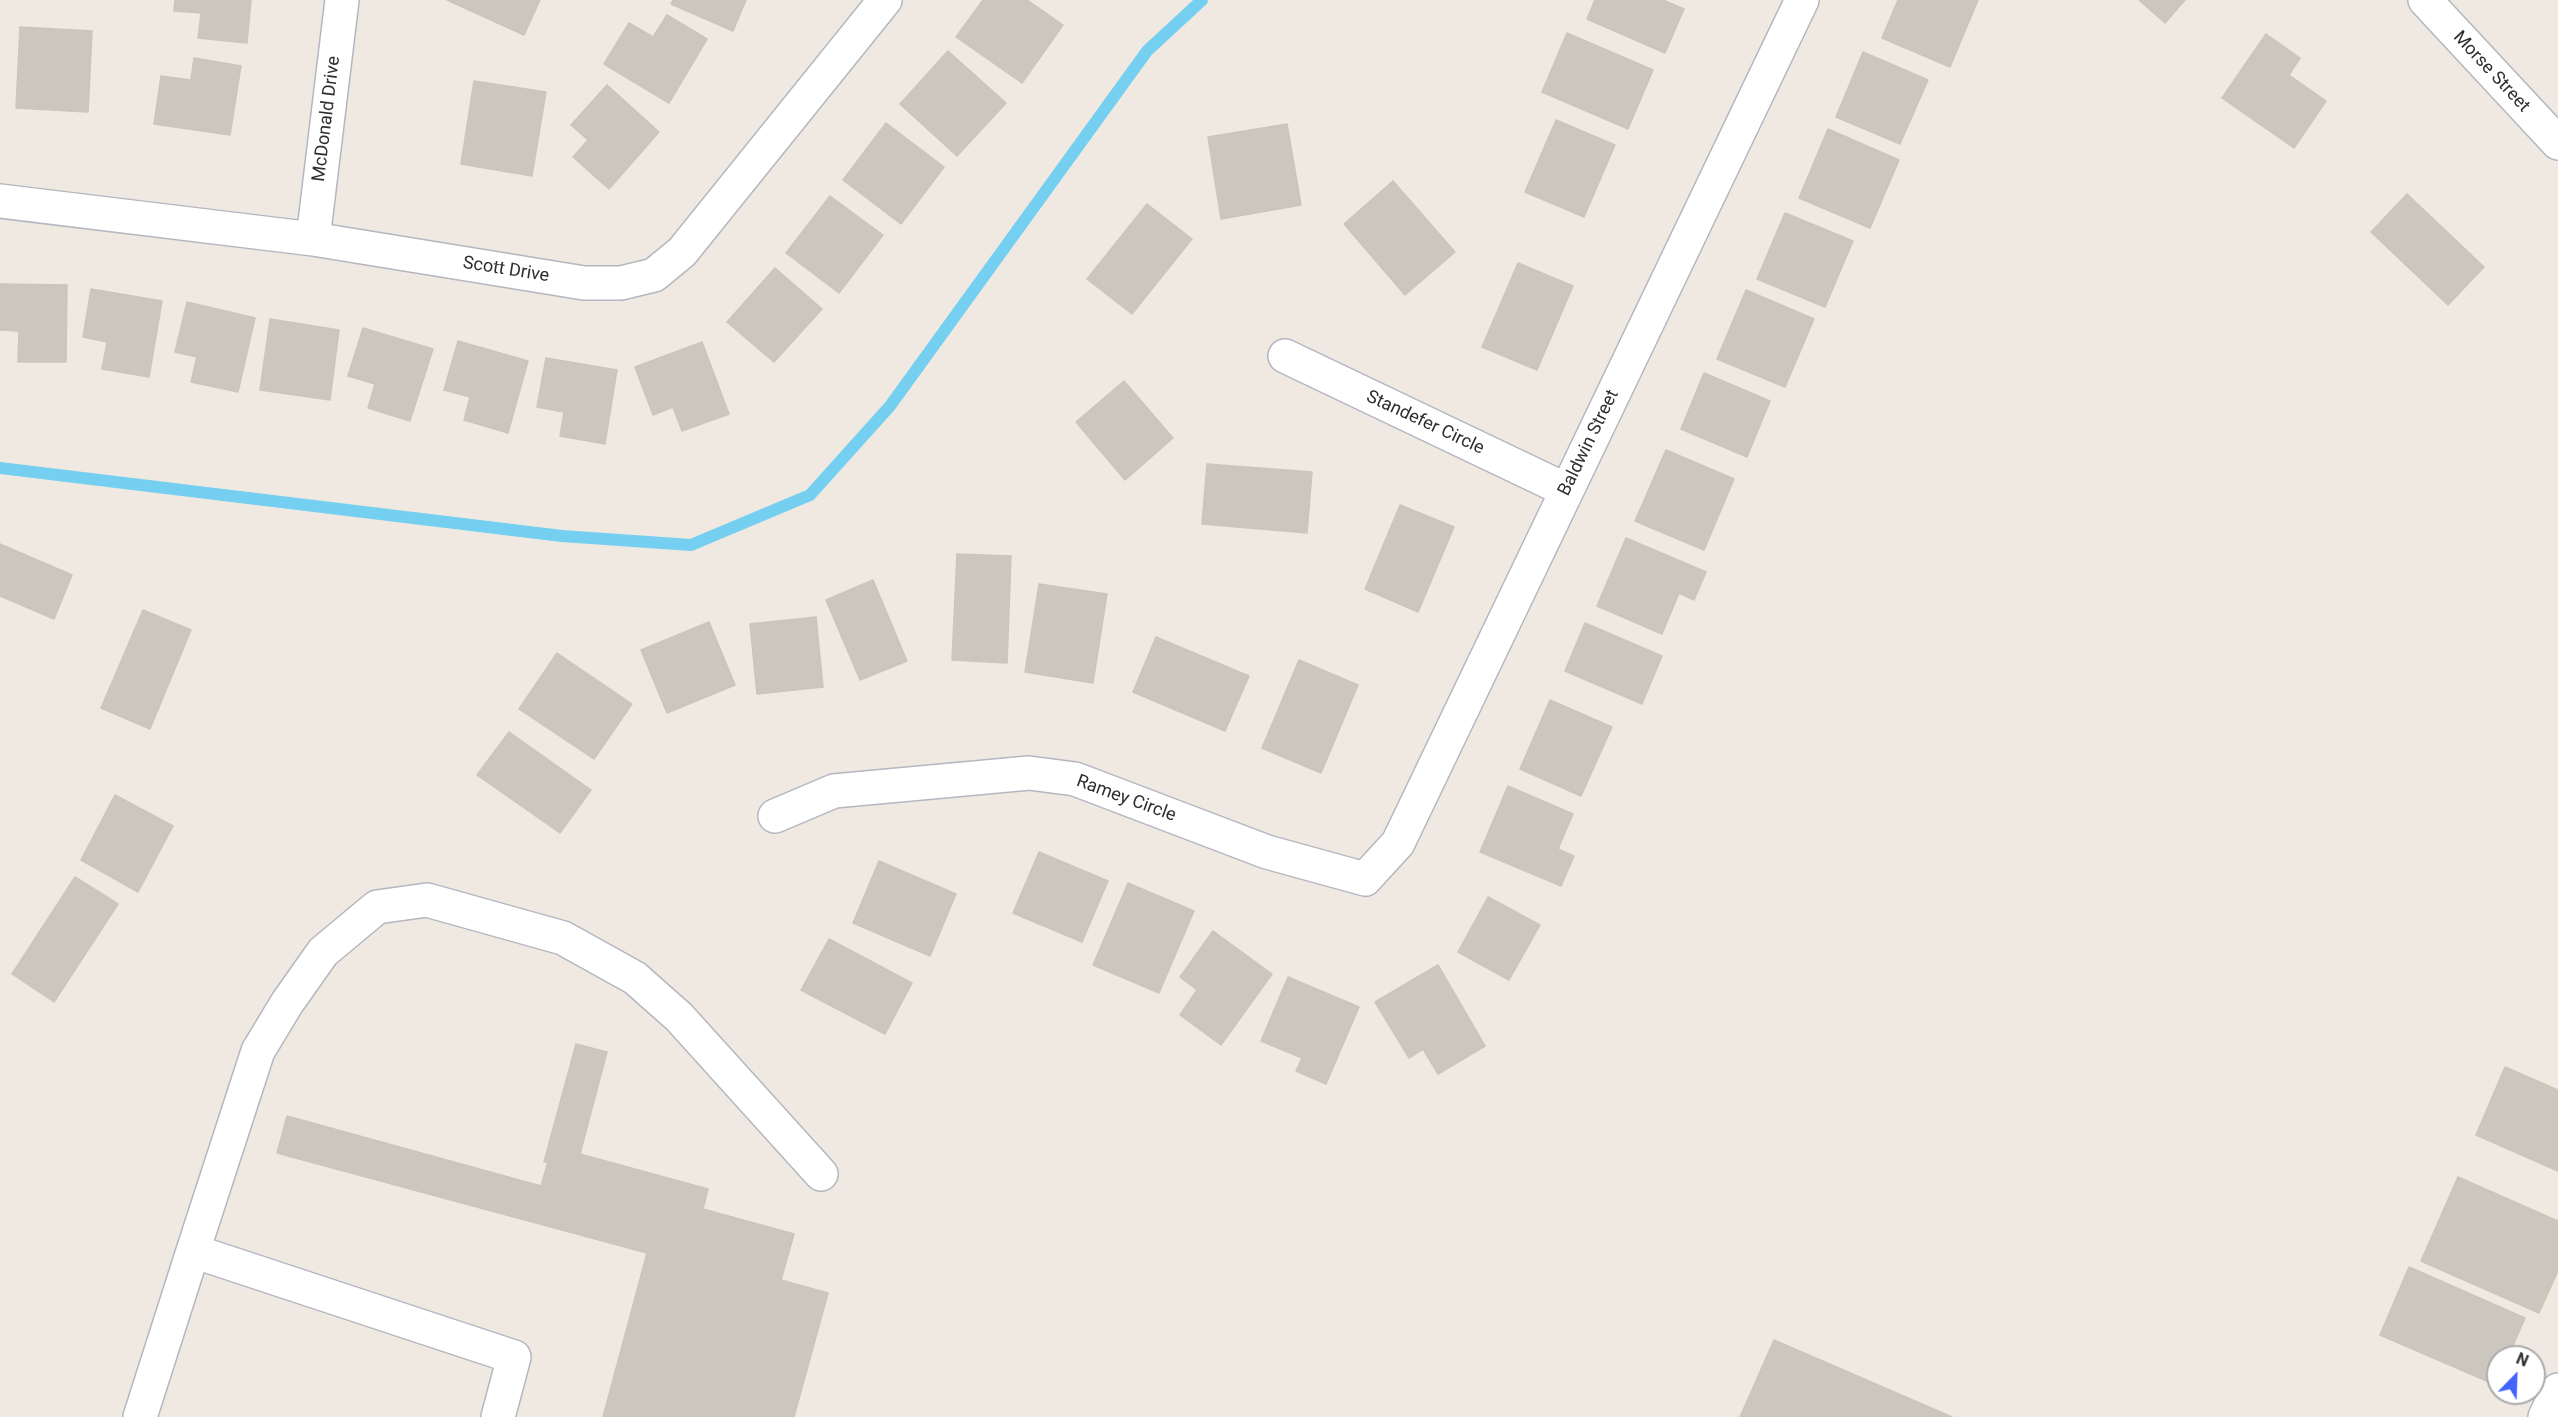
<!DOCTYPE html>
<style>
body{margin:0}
#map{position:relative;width:2558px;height:1417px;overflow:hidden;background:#efe9e1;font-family:Roboto,sans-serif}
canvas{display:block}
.north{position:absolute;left:2486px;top:1345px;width:60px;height:60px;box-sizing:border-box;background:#fff;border:2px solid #ababab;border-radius:50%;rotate:23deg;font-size:16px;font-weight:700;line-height:24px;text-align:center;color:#2e2e2e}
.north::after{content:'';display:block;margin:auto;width:21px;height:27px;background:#4264fb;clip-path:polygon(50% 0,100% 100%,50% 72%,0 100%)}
</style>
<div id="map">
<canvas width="2558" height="1417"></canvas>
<div class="north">N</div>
</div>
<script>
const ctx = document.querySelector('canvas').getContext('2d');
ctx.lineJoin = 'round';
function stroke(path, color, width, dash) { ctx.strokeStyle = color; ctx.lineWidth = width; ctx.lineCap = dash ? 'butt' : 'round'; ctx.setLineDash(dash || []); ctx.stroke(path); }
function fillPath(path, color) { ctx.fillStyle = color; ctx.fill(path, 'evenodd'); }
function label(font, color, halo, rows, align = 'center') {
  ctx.font = font + ' Roboto,sans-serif'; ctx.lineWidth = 4.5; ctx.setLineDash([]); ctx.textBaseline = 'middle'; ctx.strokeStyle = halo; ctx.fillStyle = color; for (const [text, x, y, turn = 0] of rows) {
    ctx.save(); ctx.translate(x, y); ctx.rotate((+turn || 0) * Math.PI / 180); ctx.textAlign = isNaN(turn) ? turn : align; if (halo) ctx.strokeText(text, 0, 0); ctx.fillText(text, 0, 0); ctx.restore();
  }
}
const stream = new Path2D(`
 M0,468L562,536L691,545L810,495L890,406L1147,51L1202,0`);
const building = new Path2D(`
 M175,0H251L247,43L198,38L201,13L174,11Z
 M447,0H540L524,35Z
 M673,0H746L733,31L671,4Z
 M983,0H1027L1063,25L1022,83L956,37Z
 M1595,0H1663L1684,9L1665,53L1587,19Z
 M1898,0H1978L1950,67L1882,38Z
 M2139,0H2185L2165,23Z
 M667,15L707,39L669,103L604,64L629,23L653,37Z
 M20,27L92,31L88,112L16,108Z
 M1567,33L1653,70L1628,129L1542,92Z
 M2266,34L2300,58L2289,75L2326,101L2294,148L2222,98Z
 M948,51L1006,103L957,156L900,104Z
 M1863,52L1928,80L1900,144L1836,117Z
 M194,58L241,66L230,135L154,124L161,76L191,80Z
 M474,81L546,92L532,176L461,164Z
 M607,85L659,132L609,189L573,157L588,140L571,125Z
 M1556,120L1615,145L1584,217L1525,192Z
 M886,123L944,167L901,224L843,180Z
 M1287,124L1301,205L1221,219L1208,137Z
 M1828,129L1899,160L1870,228L1799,198Z
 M1393,181L1455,252L1405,295L1344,224Z
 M2407,194L2484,267L2448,305L2371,232Z
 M830,196L883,235L839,293L786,253Z
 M1147,204L1192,239L1132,314L1087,279Z
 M1785,213L1853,241L1825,307L1757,279Z
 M1518,263L1573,286L1537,370L1482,347Z
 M775,268L822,309L774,362L727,322Z
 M0,284L67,285L66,362H18L19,331L0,330Z
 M91,289L162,301L149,377L102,369L107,342L83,337Z
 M1746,290L1814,319L1785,387L1717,359Z
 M187,302L255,318L238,392L191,382L197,357L175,352Z
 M270,319L339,330L330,400L260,390Z
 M363,328L433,349L410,421L368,408L375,384L348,376Z
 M458,341L528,361L508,433L464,420L470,397L444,390Z
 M702,342L729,414L682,431L673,407L653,415L635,367Z
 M546,358L617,370L605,444L560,436L564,412L537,407Z
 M1704,373L1770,401L1747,457L1681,429Z
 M1124,381L1173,438L1125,480L1076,422Z
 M1666,450L1734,479L1704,550L1635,521Z
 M1207,464L1312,472L1307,533L1202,524Z
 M1400,505L1454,527L1418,612L1365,589Z
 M1626,538L1706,572L1694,600L1679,593L1662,634L1597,606Z
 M0,544L72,575L54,619L0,596Z
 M957,554L1011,556L1007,663L952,660Z
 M873,580L907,661L860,680L826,600Z
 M1039,584L1107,594L1093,683L1025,672Z
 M143,610L191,630L150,729L101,708Z
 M816,617L823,687L757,694L750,624Z
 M709,622L735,685L667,713L641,650Z
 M1585,623L1662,656L1642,704L1565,671Z
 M1156,637L1249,676L1225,731L1133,692Z
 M557,653L632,704L594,759L519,709Z
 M1299,660L1358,685L1321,773L1262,748Z
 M1550,700L1612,727L1581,796L1520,769Z
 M509,732L591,790L560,833L477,775Z
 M1508,786L1573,814L1558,849L1574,856L1561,886L1480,852Z
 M115,795L173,826L138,892L81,860Z
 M1039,852L1108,881L1082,942L1013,913Z
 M879,861L956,894L930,956L853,923Z
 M75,877L118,904L54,1002L12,974Z
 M1128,883L1194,911L1159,993L1093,965Z
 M1488,897L1540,925L1509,980L1458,952Z
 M1213,931L1272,974L1221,1045L1180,1015L1197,990L1180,977Z
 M829,939L912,983L885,1034L801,990Z
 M1438,965L1485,1046L1438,1074L1423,1049L1409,1058L1375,1002Z
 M1288,977L1359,1007L1326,1084L1296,1071L1302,1058L1261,1041Z
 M576,1044L607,1052L580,1154L708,1189L703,1209L794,1234L781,1280L828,1293L794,1417H603L647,1253L277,1153L287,1116L541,1186L548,1162H544Z
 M2505,1067L2558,1090V1171L2476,1135Z
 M2458,1177L2558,1221V1271L2539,1313L2421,1261Z
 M2409,1267L2525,1318L2508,1357H2498L2496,1385L2380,1335Z
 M1774,1340L1952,1417H1740Z`);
const minor = new Path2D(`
 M2425,0L2558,143
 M0,201L313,239L584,283H621L654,275L682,252L885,0
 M313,239L342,0
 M1285,356L1566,490
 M775,816L834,791L1029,773L1075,779L1267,852L1365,879L1398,843L1802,0
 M193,1251L258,1051L287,1003L323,952L377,907L427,900L563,938L635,978L679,1017L821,1174
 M140,1417L193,1251L514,1357L498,1417
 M2545,1417L2558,1390`);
const streetNames = [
 ["Morse Street",2491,72,47],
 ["McDonald Drive",327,119,-83],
 ["Scott Drive",506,270,9],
 ["Standefer Circle",1425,423,25],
 ["Baldwin Street",1589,443,-64],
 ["Ramey Circle",1126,799,20]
];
stroke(stream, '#75cff0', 12);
fillPath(building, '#cbc7bf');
stroke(building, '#cbc5ba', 1.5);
stroke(minor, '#b4b7c1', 36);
stroke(minor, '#fff', 33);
label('18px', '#2e2e2e', '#fff', streetNames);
</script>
